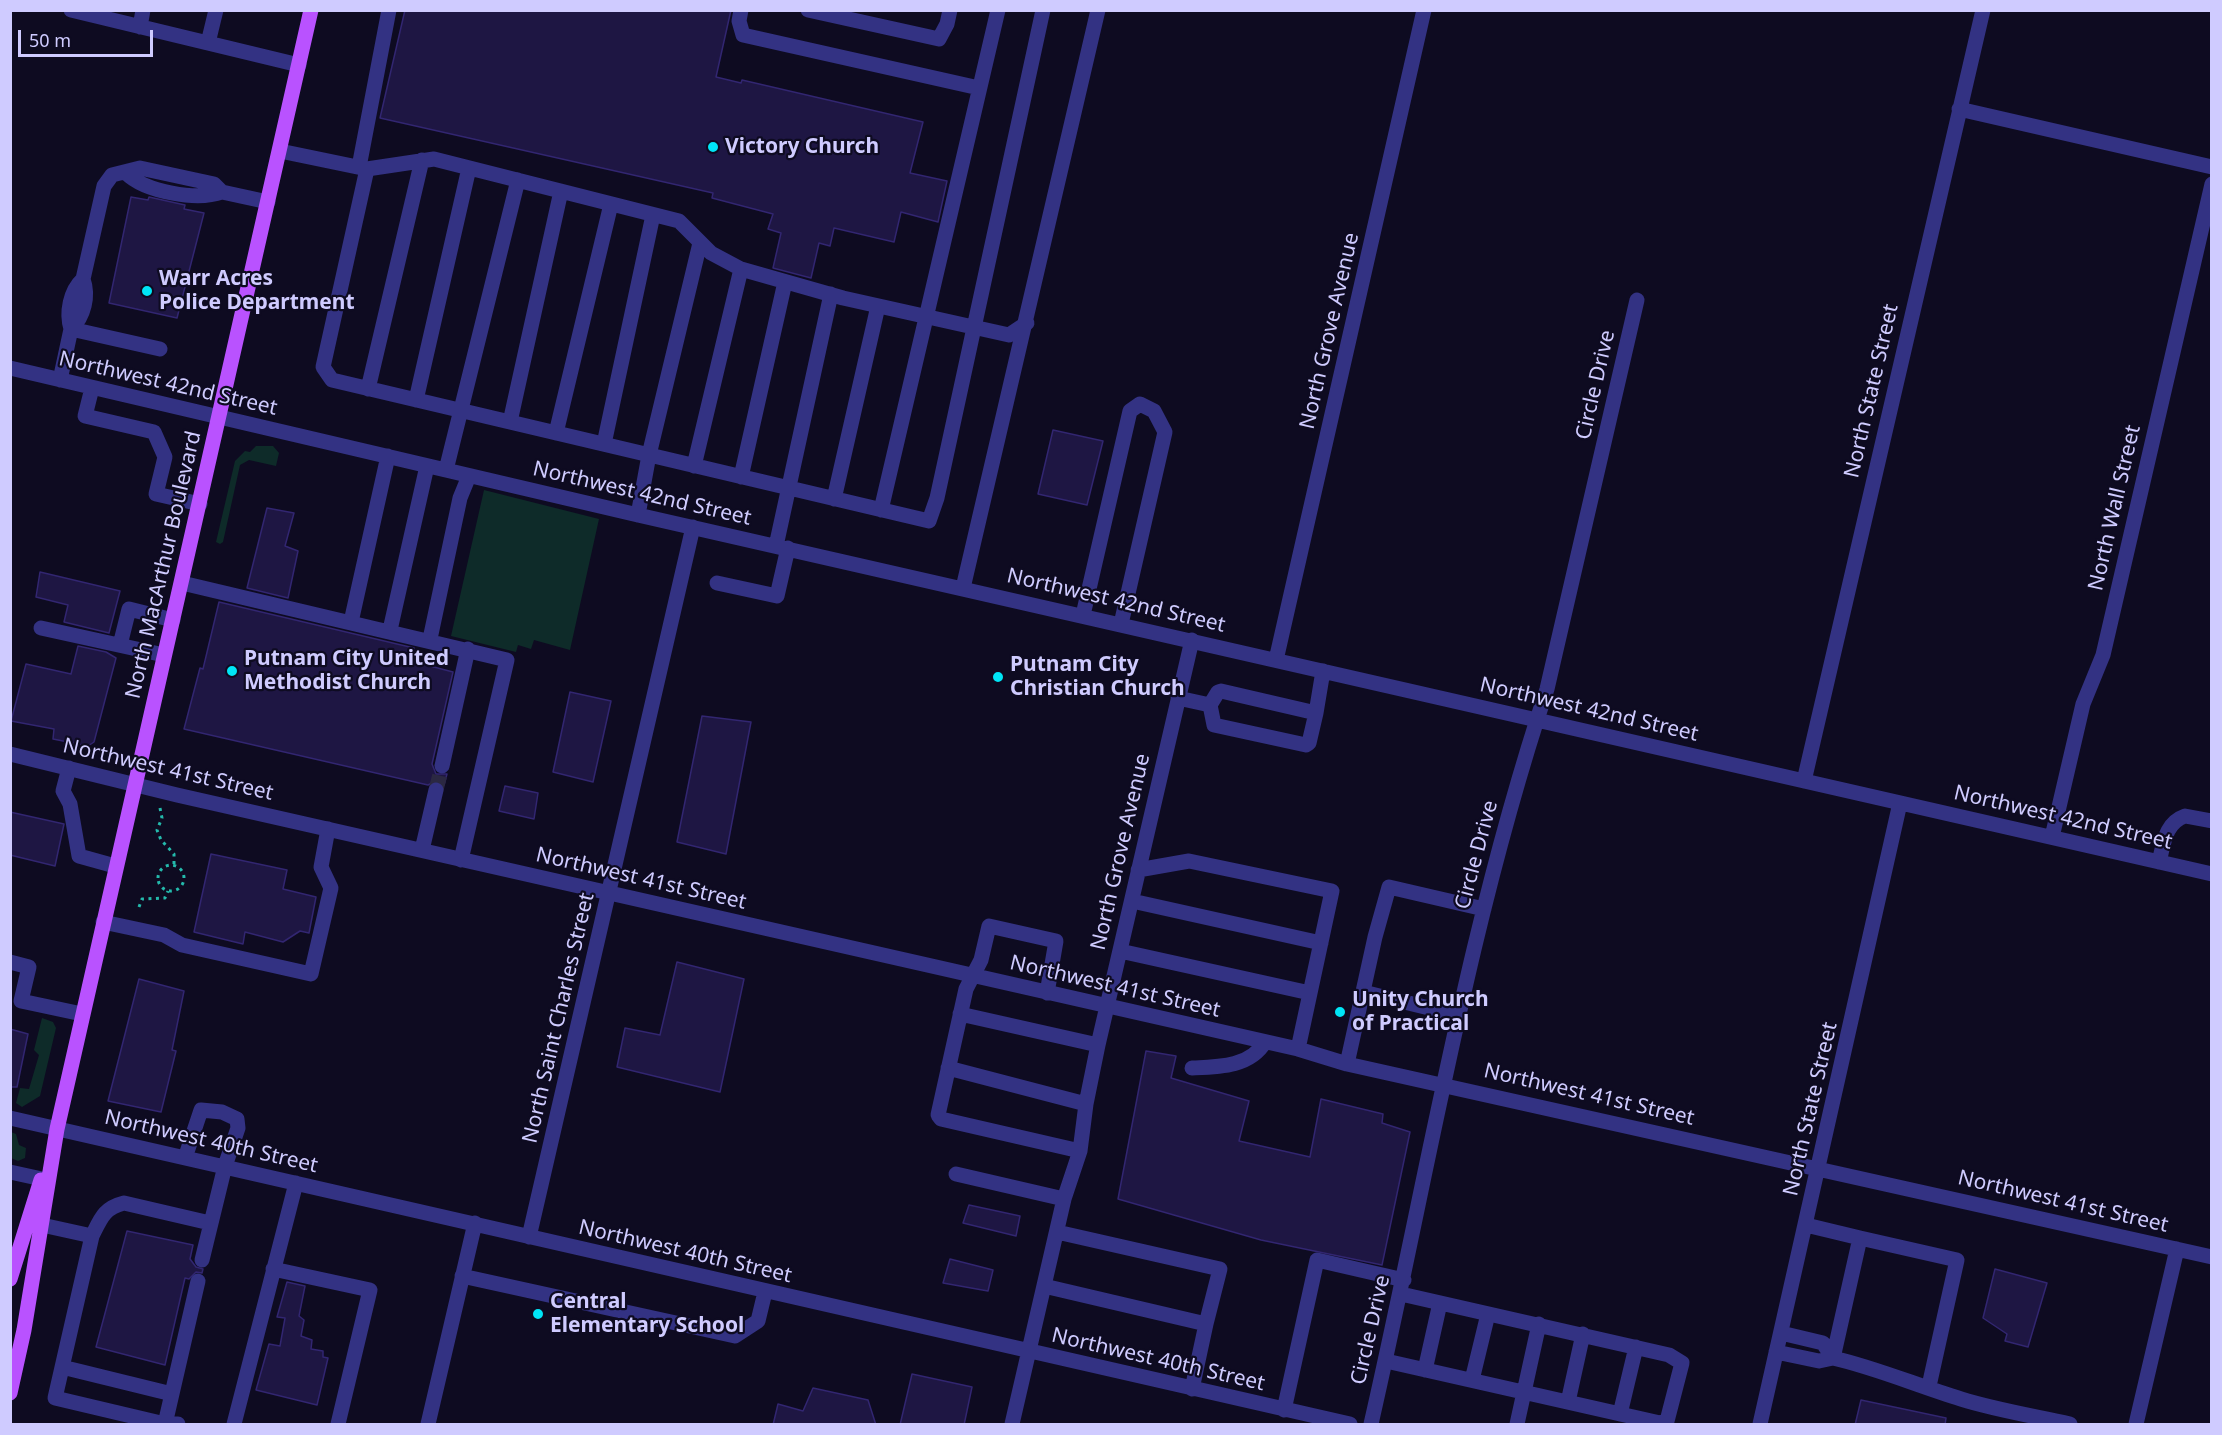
<!DOCTYPE html>
<style>
body{margin:0}
#map{position:relative;width:2222px;height:1435px;overflow:hidden;background:#0e0b21;font-family:"Noto Sans",sans-serif}
canvas{display:block}
.frame{position:absolute;inset:0;border:12px solid #cfcbff;pointer-events:none}
.scale{position:absolute;left:18px;top:30px;width:135px;height:27px;box-sizing:border-box;border:3px solid #cfcbff;border-top:0;padding-left:8px;font-size:18px;line-height:21px;white-space:nowrap;color:#cfcbff;-webkit-text-stroke:4px #0e0b21;paint-order:stroke}
</style>
<div id="map">
<canvas width="2222" height="1435"></canvas>
<div class="frame"></div>
<div class="scale">50 m</div>
</div>
<script>
const ctx = document.querySelector('canvas').getContext('2d');
ctx.lineJoin = 'round';
function fillPath(path, color) { ctx.fillStyle = color; ctx.fill(path, 'evenodd'); }
function stroke(path, color, width, dash) { ctx.strokeStyle = color; ctx.lineWidth = width; ctx.lineCap = dash ? 'butt' : 'round'; ctx.setLineDash(dash || []); ctx.stroke(path); }
function label(font, color, halo, rows, align = 'center') {
  ctx.font = font + ' "Noto Sans",sans-serif'; ctx.lineWidth = 4.5; ctx.setLineDash([]); ctx.textBaseline = 'middle'; ctx.strokeStyle = halo; ctx.fillStyle = color; for (const [text, x, y, turn = 0] of rows) {
    ctx.save(); ctx.translate(x, y); ctx.rotate((+turn || 0) * Math.PI / 180); ctx.textAlign = isNaN(turn) ? turn : align; if (halo) ctx.strokeText(text, 0, 0); ctx.fillText(text, 0, 0); ctx.restore();
  }
}
const green = new Path2D(`
 M256,446H273L279,453L276,466L249,460L240,465L223,542L220,544L216,542L235,461L245,451L250,452Z
 M484,490L599,519L570,650L534,640L531,649L518,645L516,652L451,636Z
 M42,1018L53,1022L56,1028L40,1096L22,1107L16,1103L20,1088L29,1089L39,1055L34,1050Z
 M11,1132L16,1134L19,1145L26,1148L25,1158L18,1161L11,1158Z`);
const building = new Path2D(`
 M405,10H731L716,77L741,83L742,80L923,122L910,173L947,181L938,222L901,212L894,242L834,228L830,246L819,243L811,278L773,268L781,233L768,229L773,214L712,198L713,193L380,118Z
 M131,197L148,200L149,197L185,205L184,209L204,213L177,318L109,303Z
 M1053,430L1103,441L1087,505L1038,494Z
 M267,508L294,513L285,546L298,551L288,598L247,588Z
 M40,572L120,591L109,633L64,622L68,605L36,597Z
 M219,602L414,648L411,661L453,672L432,764L436,774H447L444,785L438,780L428,785L184,729L200,668L203,669Z
 M78,646L106,652L116,658L94,742L88,746L53,739L54,729L11,721L26,664L71,674Z
 M570,692L611,701L593,782L553,772Z
 M702,716L751,722L726,854L677,842Z
 M505,786L538,793L534,819L499,811Z
 M10,812L64,824L55,866L10,855Z
 M211,854L287,870L283,889L316,897L309,933L300,931L283,942L245,932L243,944L194,932Z
 M677,962L744,979L720,1092L617,1067L625,1028L660,1035Z
 M139,979L184,991L172,1050L176,1051L161,1112L108,1101Z
 M10,1029L28,1034L17,1087H10Z
 M1146,1051L1176,1056L1171,1078L1249,1101L1239,1141L1310,1157L1321,1099L1383,1114L1382,1123L1410,1132L1382,1265L1261,1240L1118,1199Z
 M969,1205L1020,1216L1016,1236L963,1223Z
 M127,1231L193,1245L190,1259L196,1267L203,1269L202,1273L196,1272L189,1279L185,1278L165,1365L96,1347Z
 M950,1259L993,1270L988,1291L943,1283Z
 M1995,1269L2047,1283L2028,1347L2005,1341L2007,1334L1983,1318Z
 M287,1282L305,1286L299,1316L304,1320L301,1336L312,1340L311,1349L323,1351V1357L328,1358L317,1405L256,1390L269,1344L280,1346L285,1318L277,1317Z
 M912,1374L972,1387L964,1425H900Z
 M813,1388L868,1400L876,1425H773L778,1404L803,1411Z
 M1861,1400L1946,1418L1945,1425H1855Z`);
const minorTunnel = new Path2D(`
 M436,790L442,766`);
const path = new Path2D(`
 M160,808L162,818L157,830L161,840L174,854V866
 M158 878a13 13 0 1 1 26 0a13 13 0 1 1-26 0Z
 M139,907L142,899L165,898L168,891`);
const minor = new Path2D(`
 M71,10L299,65
 M741,10L739,21L743,35L979,88
 M808,10L939,39L947,24L950,10
 M140,27L143,10
 M208,43L216,10
 M1959,109L2212,167
 M280,151L367,169L434,159L679,221L711,253L741,269L843,298L1009,335L1027,323
 M359,167L389,10
 M367,169L323,367L332,380L929,521L937,498L1043,10
 M126,173C145,192 197,201 222,192
 M83,279C70,291 66,313 71,329C84,317 89,296 83,279L104,186L112,175L140,168L214,184L222,192L268,202
 M10,368L638,515L2212,874
 M60,380L71,329L160,349
 M92,388L85,416L154,432L165,457L156,494L200,504
 M368,389L422,160
 M416,400L469,168
 M510,422L561,191
 M556,433L611,204
 M604,444L653,215
 M694,466L741,269
 M446,470L518,180
 M741,477L785,282
 M834,499L878,306
 M881,510L998,10
 M638,515L649,455L700,243
 M776,546L831,294
 M182,583L507,660L461,860
 M717,583L777,596L788,548
 M963,588L1098,10
 M1083,615L1130,411L1140,404L1154,411L1165,432L1121,624
 M351,622L388,456
 M41,628L164,655
 M390,630L427,466
 M430,639L460,498L469,476
 M120,645L129,609L173,620
 M1276,660L1424,10
 M1221,691L1316,713L1309,743L1306,745L1214,725L1210,705L1218,692Z
 M1178,698L1210,705
 M1316,713L1323,671
 M10,754L177,795L1298,1049L1347,1064L2212,1257
 M442,766L468,649
 M69,768L63,791L70,804L79,856L115,866
 M1804,781L1983,10
 M2052,837L2083,704L2103,655L2212,184
 M422,850L436,790
 M2159,862C2164,843 2165,823 2185,816L2212,821
 M1138,870L1189,861L1332,891L1298,1049
 M1132,901L1321,943
 M103,922L164,935L182,945L311,974L331,888L321,867L328,829
 M1120,951L1310,993
 M10,962L29,967L21,1001L82,1014
 M1363,992L1458,1015
 M1047,993L1056,941L989,926L981,960L966,989L938,1115L941,1119L1080,1151
 M960,1014L1098,1045
 M1347,1064L1375,937L1389,887L1484,909
 M948,1068L1086,1104
 M1192,1068C1219,1067 1250,1067 1265,1042
 M10,1118L1350,1424
 M185,1158L201,1110L222,1112L237,1119L238,1128L225,1166L202,1260
 M10,1172L42,1179
 M956,1174L1064,1199
 M42,1225L92,1236
 M1806,1225L1860,1238L1833,1358C1877,1368 1918,1386 1961,1399C1996,1410 2034,1416 2070,1424
 M529,1237L693,527
 M1860,1238L1957,1260L1929,1386
 M273,1269L370,1290L338,1424
 M462,1276L735,1336L758,1321L765,1292
 M1044,1286L1206,1324L1220,1269L1057,1232
 M1776,1352L1819,1361L1833,1358L1823,1343L1781,1333
 M1386,1361L1660,1423L1667,1421L1682,1363L1669,1355L1401,1294
 M62,1367L172,1394
 M1425,1370L1440,1303
 M1472,1380L1488,1314
 M1192,1389L1206,1324
 M1568,1402L1583,1334
 M1284,1410L1317,1260L1404,1280
 M1620,1414L1636,1347
 M165,1424L198,1281
 M178,1424H165L55,1398L92,1236C101,1218 104,1208 124,1203L210,1223
 M234,1424L296,1183
 M428,1424L475,1223
 M1012,1424L1064,1199L1080,1151L1086,1104L1098,1045L1192,640
 M1371,1424C1427,1179 1467,929 1547,689L1637,300
 M1517,1424L1539,1324
 M1760,1424L1900,803
 M2136,1424L2177,1249`);
const major = new Path2D(`
 M10,1279L41,1180
 M10,1393L24,1330L57,1129L311,10`);
const markers = [
 [713,147,6,"#00e5f6"],
 [147,291,6,"#00e5f6"],
 [232,671,6,"#00e5f6"],
 [998,677,6,"#00e5f6"],
 [1340,1012,6,"#00e5f6"],
 [538,1314,6,"#00e5f6"]
];
const poiNames = [
 ["Victory Church",725,147],
 ["Warr Acres",159,279],
 ["Police Department",159,303],
 ["Putnam City United",244,659],
 ["Methodist Church",244,683],
 ["Putnam City",1010,665],
 ["Christian Church",1010,689],
 ["Unity Church",1352,1000],
 ["of Practical",1352,1024],
 ["Central",550,1302],
 ["Elementary School",550,1326]
];
const streetNames = [
 ["North Grove Avenue",1330,331,-77],
 ["Northwest 42nd Street",168,384,13],
 ["Circle Drive",1596,385,-77],
 ["North State Street",1872,391,-77],
 ["Northwest 42nd Street",642,494,13],
 ["North Wall Street",2115,508,-77],
 ["North MacArthur Boulevard",164,565,-77],
 ["Northwest 42nd Street",1116,601,13],
 ["Northwest 42nd Street",1589,710,13],
 ["Northwest 41st Street",168,770,13],
 ["Northwest 42nd Street",2063,818,13],
 ["North Grove Avenue",1121,852,-77],
 ["Circle Drive",1477,855,-75],
 ["Northwest 41st Street",641,879,13],
 ["Northwest 41st Street",1115,987,13],
 ["North Saint Charles Street",559,1018,-77],
 ["Northwest 41st Street",1589,1095,13],
 ["North State Street",1811,1109,-77],
 ["Northwest 40th Street",211,1142,13],
 ["Northwest 41st Street",2063,1202,13],
 ["Northwest 40th Street",685,1252,13],
 ["Circle Drive",1371,1330,-77],
 ["Northwest 40th Street",1158,1360,13]
];
fillPath(green, '#0e2b29');
fillPath(building, '#1e1643');
stroke(building, '#322671', 1.5);
stroke(minorTunnel, '#2b2842', 15, [15, 8]);
stroke(path, '#24baac', 3, [3, 4.5]);
stroke(minor, '#333283', 15);
stroke(major, '#b952ff', 15);
for (const [x, y, r, color] of markers) { const dot = new Path2D(); dot.arc(x, y, r, 0, 2 * Math.PI); ctx.fillStyle = color; ctx.fill(dot); stroke(dot, '#0e0b21', 2); }
label('bold 21px', '#cfcbff', '#0e0b21', poiNames, 'left');
label('21px', '#cfcbff', '#0e0b21', streetNames);
</script>
